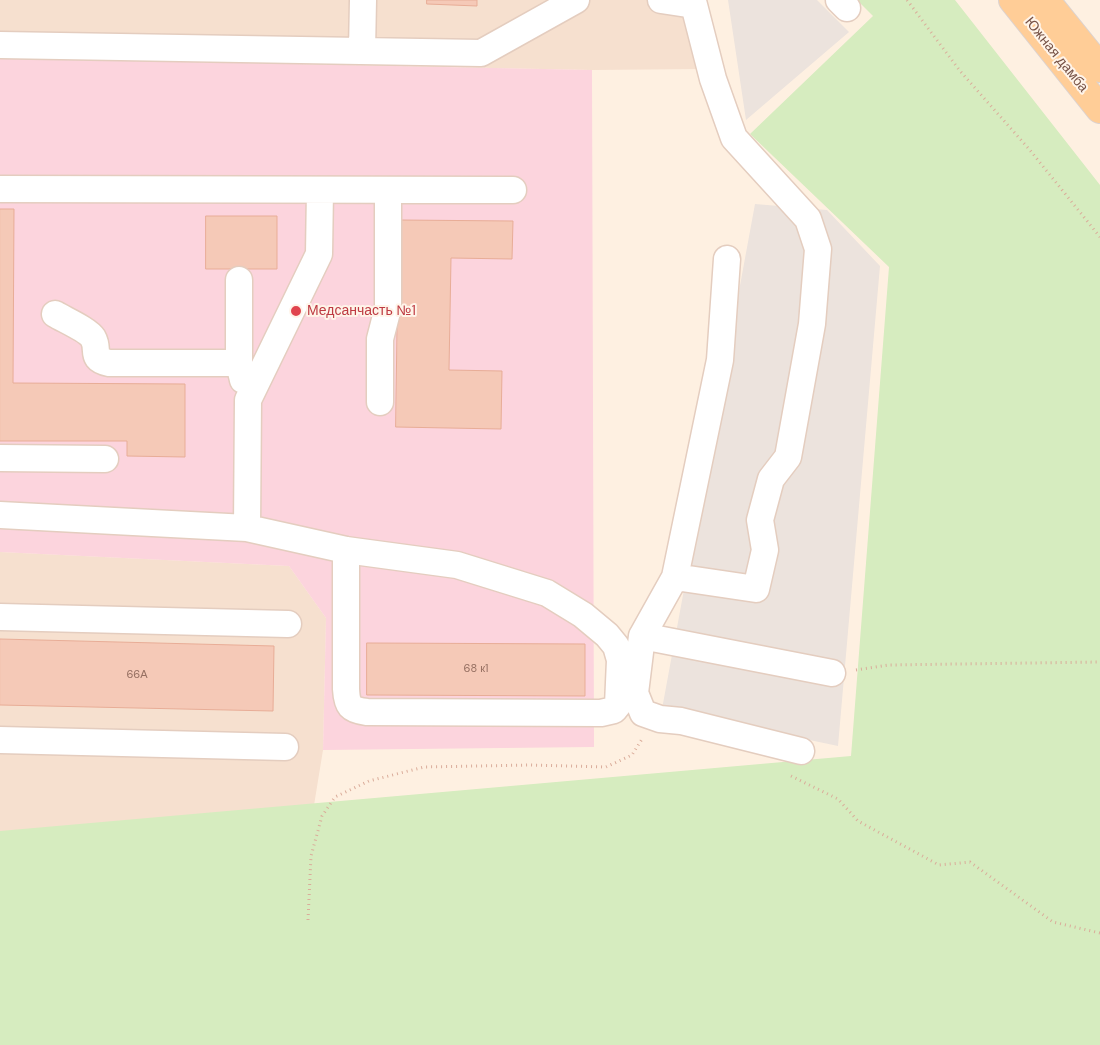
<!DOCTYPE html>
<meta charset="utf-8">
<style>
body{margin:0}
canvas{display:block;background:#fef0e1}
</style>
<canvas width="1100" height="1045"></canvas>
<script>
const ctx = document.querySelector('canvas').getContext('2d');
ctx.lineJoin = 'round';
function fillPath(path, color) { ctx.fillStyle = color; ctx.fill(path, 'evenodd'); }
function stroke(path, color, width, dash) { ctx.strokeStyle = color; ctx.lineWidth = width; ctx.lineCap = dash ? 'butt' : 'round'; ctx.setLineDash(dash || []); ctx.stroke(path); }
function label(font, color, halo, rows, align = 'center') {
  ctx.font = font + ' "DM Sans",sans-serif'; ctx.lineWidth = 4; ctx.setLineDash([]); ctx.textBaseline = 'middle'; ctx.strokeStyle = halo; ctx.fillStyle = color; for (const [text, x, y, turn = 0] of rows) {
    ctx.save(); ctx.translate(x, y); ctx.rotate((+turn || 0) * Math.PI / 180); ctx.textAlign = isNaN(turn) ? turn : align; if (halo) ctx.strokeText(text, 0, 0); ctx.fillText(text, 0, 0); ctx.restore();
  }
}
const residential = new Path2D(`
 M0,0H704L703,69L592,70L0,58Z
 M0,552L289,566L326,618L323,750L309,836L0,835Z`);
const industrial = new Path2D(`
 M728,0H817L849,32L746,120Z
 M755,204L827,210L880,266L838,746L662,709Z`);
const medical = new Path2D(`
 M0,58L592,70L594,747L323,750L326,618L289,566L0,552Z`);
const green = new Path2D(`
 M857,0H955L1100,185V1045H0V831L851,756L889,267L750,134L873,16Z`);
const building = new Path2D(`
 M427,0H477V6L427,4Z
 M0,209H14L13,383L185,384V457L127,456V441H0Z
 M206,216H277V269H206Z
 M399,220L513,221L512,259L451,258L449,370L502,371L501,429L396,427Z
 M0,639L274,646L273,711L0,705Z
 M367,643L585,644V696L367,695Z`);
const path = new Path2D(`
 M907,0L960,71L1029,149L1100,237
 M856,670L889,665L1100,662
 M791,776L838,799L858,821L939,865L970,862L1053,922L1100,933
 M308,920L311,856L322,816L335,797L369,781L424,767L531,765L606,767L632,755L642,739`);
const minor = new Path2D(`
 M661,0L694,5L713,79L734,138L808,219L818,249L812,324L788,457L771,479L760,520L765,550L756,589L675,577
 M839,0L847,8
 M0,45L481,53L576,0
 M362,51L363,0
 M0,189L513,190
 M727,259L720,360L675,577L642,636L635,693L643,713L660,719L681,721L801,751
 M239,280V363L243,380
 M55,314C65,320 88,330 93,338C100,350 89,359 109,363H239
 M380,402V339L388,308V190
 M0,458L105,459
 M0,515L247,528L346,550L457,565L547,593L583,615L607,635L616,646L620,660L618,705L614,710L601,713L367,712C350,710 347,706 346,689V550
 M247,528L248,400L319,254L320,190
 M0,617L288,624
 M642,636L832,673
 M0,740L285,747`);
const major = new Path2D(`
 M1013,0L1100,109
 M1045,0L1100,68`);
const markers = [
 [296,311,6,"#e0444e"]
];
const numberNames = [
 ["68 к1",476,669],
 ["66А",137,675]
];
const streetNames = [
 ["Южная дамба",1056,55,51]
];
const healthNames = [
 ["Медсанчасть №1",307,311]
];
fillPath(residential, '#f6e0cf');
fillPath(industrial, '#ece3dd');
fillPath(medical, '#fcd4dd');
fillPath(green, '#d6ecbf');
fillPath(building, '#f5c9b7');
stroke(building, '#e8ad97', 1);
stroke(minor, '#e4cdbf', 29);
stroke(major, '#dcd2cf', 30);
stroke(path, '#daac9a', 3, [1, 4]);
stroke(minor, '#fff', 26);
stroke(major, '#ffcd97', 28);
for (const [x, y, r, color] of markers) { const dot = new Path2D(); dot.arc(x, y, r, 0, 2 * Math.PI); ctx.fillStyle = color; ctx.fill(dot); stroke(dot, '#fff4e9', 2); }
label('11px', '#967062', null, numberNames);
label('14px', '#775246', '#fff4e9', streetNames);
label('14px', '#be3a42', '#fff4e9', healthNames, 'left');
</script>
